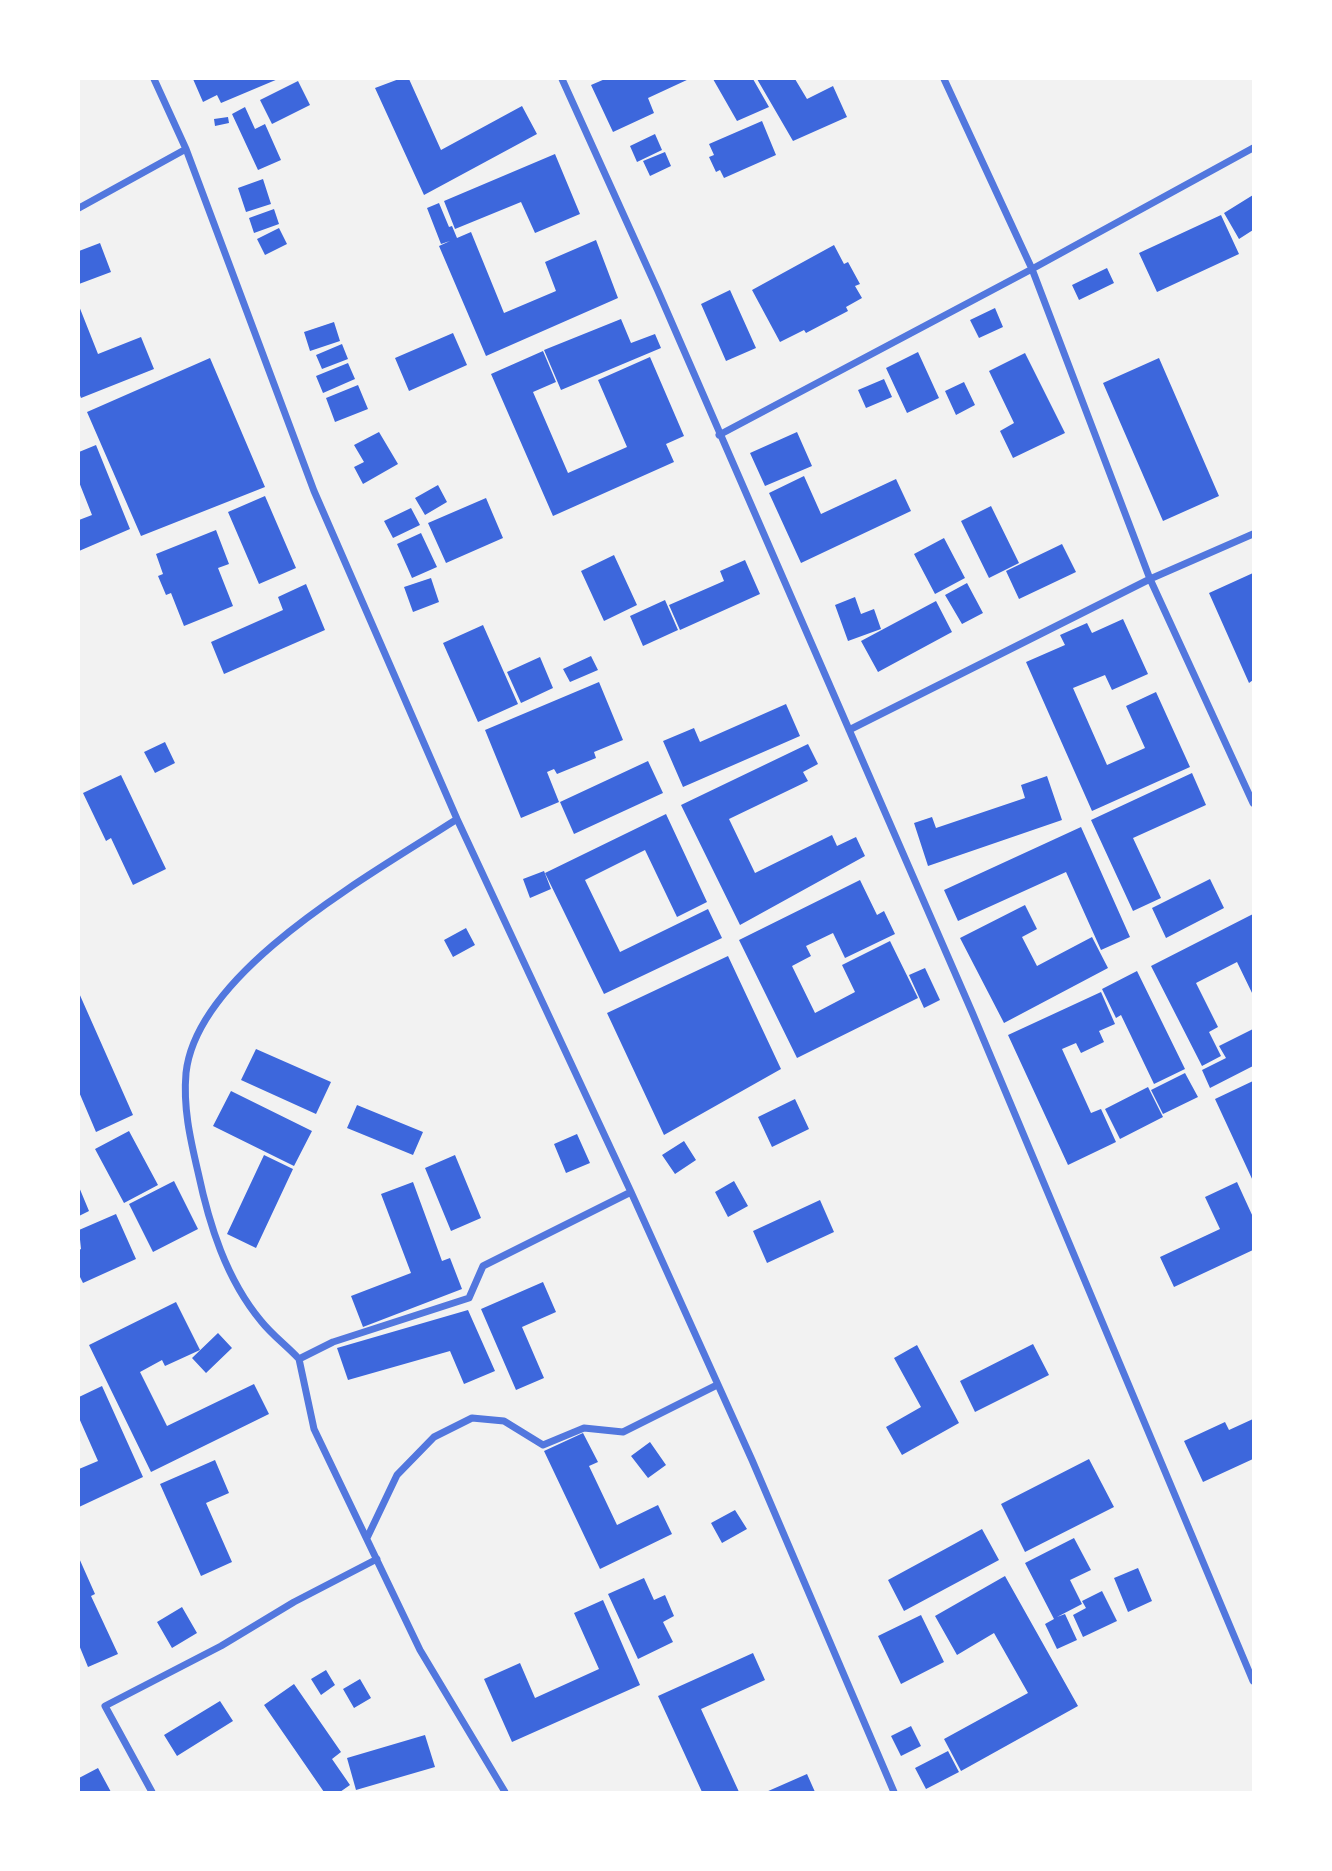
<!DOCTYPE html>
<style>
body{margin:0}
#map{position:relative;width:1332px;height:1871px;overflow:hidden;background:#f2f2f2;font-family:Georgia,serif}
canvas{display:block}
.frame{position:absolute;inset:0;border:80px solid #fff;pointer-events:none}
</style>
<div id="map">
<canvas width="1332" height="1871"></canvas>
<div class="frame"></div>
</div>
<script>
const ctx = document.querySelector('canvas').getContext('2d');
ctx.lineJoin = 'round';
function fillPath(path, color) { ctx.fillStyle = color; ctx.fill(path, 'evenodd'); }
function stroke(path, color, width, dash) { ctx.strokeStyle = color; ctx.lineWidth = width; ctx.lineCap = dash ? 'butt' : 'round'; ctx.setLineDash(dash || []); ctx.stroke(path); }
const building = new Path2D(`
 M193,79H278L221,103L217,95L203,102Z
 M399,79H409L441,150L522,106L537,134L424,195L375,88Z
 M605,79H689L648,98L654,113L613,132L591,85Z
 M713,79H753L769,107L737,121Z
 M757,79H795L807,99L833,86L847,117L793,141Z
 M298,81L310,105L272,124L260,100Z
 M245,107L255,129L265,124L281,160L258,170L232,114Z
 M228,117L229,123L215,126L214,119Z
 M762,121L776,155L724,178L720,170L716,172L709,157L714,155L709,144Z
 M655,134L662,150L637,162L630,146Z
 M665,152L671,166L650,176L643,161Z
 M555,154L580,214L535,233L521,202L455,229L444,201Z
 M263,179L271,204L246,212L238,188Z
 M1253,195V230L1239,239L1224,213Z
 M439,203L449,227L452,226L457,238L471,232L504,313L556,291L545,262L596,240L618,298L486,356L439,246L450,241L441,244L427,208Z
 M274,209L279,224L254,233L249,218Z
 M1221,215L1239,254L1157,292L1139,253Z
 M279,228L287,244L265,255L257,239Z
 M100,243L111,272L79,284V251Z
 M834,245L844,264L848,262L860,284L855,286L862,298L846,307L848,311L806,333L804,330L780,342L752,290Z
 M1107,268L1114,283L1079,300L1072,285Z
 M730,290L756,348L726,361L701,304Z
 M79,306L98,354L141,337L154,369L81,398L79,393Z
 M995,308L1003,327L979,338L970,320Z
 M621,319L631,343L655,334L661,348L561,390L544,350Z
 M334,322L340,341L310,351L304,332Z
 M453,333L467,365L409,391L395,358Z
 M342,344L348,359L322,369L316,355Z
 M543,351L556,382L533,392L568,473L627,447L598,380L650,357L684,436L666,444L674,462L553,516L491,374Z
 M918,352L939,398L907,413L886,368Z
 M1025,353L1065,433L1013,458L1000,431L1014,423L989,371Z
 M210,358L265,487L141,536L87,412Z
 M1159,358L1219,496L1163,521L1103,383Z
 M348,363L355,379L323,393L316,376Z
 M884,379L892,397L866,408L858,390Z
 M964,382L975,405L956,415L945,391Z
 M358,385L368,409L335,422L326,398Z
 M379,432L398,464L363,484L354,467L364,462L354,445Z
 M797,432L812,466L765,486L750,453Z
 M96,445L130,529L79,551V520L92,515L79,482V452Z
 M804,476L821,514L896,479L911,511L801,563L769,493Z
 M438,485L447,502L425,515L415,498Z
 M265,496L296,568L259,584L228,512Z
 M486,498L503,538L446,563L428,523Z
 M991,506L1019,563L989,578L961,521Z
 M411,508L420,525L393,538L384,521Z
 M216,530L229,564L218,568L233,606L184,626L171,593L166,595L158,576L163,574L156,554Z
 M421,533L437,567L412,578L397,544Z
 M944,538L965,578L935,594L914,554Z
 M1062,544L1076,572L1019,599L1006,571Z
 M614,555L637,605L604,621L581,571Z
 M745,560L760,594L680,630L669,605L724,581L720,571Z
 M1253,573V680L1249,683L1209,593Z
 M431,578L439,602L413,612L404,587Z
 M967,583L983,613L962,624L945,595Z
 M306,584L325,630L224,674L211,642L283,610L278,597Z
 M855,597L861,614L874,609L881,629L848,641L835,605Z
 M665,600L678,630L643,646L630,616Z
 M936,601L952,632L878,672L861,641Z
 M1123,619L1148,674L1112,690L1105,675L1073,688L1107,765L1145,748L1126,706L1156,692L1190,767L1092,811L1026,662L1065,645L1060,635L1087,623L1092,633Z
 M483,625L518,704L478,722L443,643Z
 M591,656L598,670L570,682L563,669Z
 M540,657L553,688L521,703L507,672Z
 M599,682L623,740L594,752L596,758L557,774L554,769L547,772L559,802L521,818L485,730Z
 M786,704L800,736L683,787L663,741L694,728L700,742Z
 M165,742L175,763L155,773L144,752Z
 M808,744L818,764L803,772L808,781L729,819L755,873L832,835L837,846L856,837L865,856L740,925L681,805Z
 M648,761L663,793L574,834L560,802Z
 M1192,773L1206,805L1133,838L1161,898L1133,911L1091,820Z
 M121,775L166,869L133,885L111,838L106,841L83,793Z
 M1047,776L1062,820L928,866L914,823L932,817L936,828L1025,798L1021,785Z
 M666,814L707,902L677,917L645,850L585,880L620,952L708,909L722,938L604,994L545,873Z
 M1081,827L1130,937L1101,950L1066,872L958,921L944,890Z
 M544,871L551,889L530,898L523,879Z
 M1210,879L1224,908L1166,938L1152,908Z
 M860,880L877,915L884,911L895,934L845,958L833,933L806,946L811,956L792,966L815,1013L855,992L842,965L890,941L918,998L797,1058L739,940Z
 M1025,905L1037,929L1022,937L1037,966L1092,937L1108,968L1004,1023L960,938Z
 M1253,914V995L1237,962L1196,983L1218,1027L1209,1032L1221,1056L1202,1066L1151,966Z
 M466,928L475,945L453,957L444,940Z
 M728,956L781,1069L664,1135L607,1013Z
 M925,968L940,1000L924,1008L909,975Z
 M1137,971L1185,1069L1154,1084L1121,1015L1116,1018L1102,989Z
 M1101,992L1115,1024L1099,1031L1104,1042L1081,1053L1076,1043L1062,1049L1091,1113L1101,1109L1116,1142L1068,1165L1008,1035Z
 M79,993L133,1115L96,1132L79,1092Z
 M1253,1029V1066L1210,1088L1202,1070L1226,1058L1219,1046Z
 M256,1049L331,1082L316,1114L241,1080Z
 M1185,1073L1198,1097L1163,1114L1151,1090Z
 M1253,1081V1181L1215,1099Z
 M1148,1087L1163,1117L1120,1139L1105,1109Z
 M231,1091L312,1131L294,1166L213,1126Z
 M795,1099L809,1129L772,1147L758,1117Z
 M357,1105L423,1132L413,1155L347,1128Z
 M129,1131L158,1185L124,1203L95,1149Z
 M577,1134L590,1163L566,1173L554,1144Z
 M684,1141L696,1160L675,1174L662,1155Z
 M264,1155L293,1169L256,1248L227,1234Z
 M455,1155L481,1218L451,1231L425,1168Z
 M174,1181L198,1229L153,1252L129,1204Z
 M734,1181L748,1206L728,1217L715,1192Z
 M413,1182L442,1261L450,1258L462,1289L363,1327L351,1296L411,1273L381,1194Z
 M1237,1182L1253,1217V1250L1174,1287L1160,1257L1220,1229L1205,1197Z
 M79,1187L89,1211L79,1216Z
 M820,1200L834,1232L767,1263L753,1231Z
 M116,1214L136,1259L83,1283L79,1275V1250L81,1249L79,1230Z
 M543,1282L556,1312L522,1327L544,1378L516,1390L481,1309Z
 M176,1302L200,1350L165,1366L162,1360L140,1372L167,1426L254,1384L269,1414L151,1472L89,1345Z
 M468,1310L495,1371L464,1384L450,1351L348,1380L337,1348Z
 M218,1333L232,1348L206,1373L192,1358Z
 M1033,1344L1049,1375L975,1412L960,1381Z
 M917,1345L959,1423L902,1455L886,1427L921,1407L894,1358Z
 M102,1386L143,1477L79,1507V1469L98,1461L79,1418V1397Z
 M1253,1419V1459L1203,1482L1184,1441L1225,1422L1229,1430Z
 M583,1433L598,1462L589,1466L617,1525L658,1505L672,1534L600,1569L544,1451Z
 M650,1442L666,1465L648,1478L631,1456Z
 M1089,1459L1114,1507L1025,1552L1001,1504Z
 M215,1460L229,1493L206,1503L232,1562L201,1576L160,1484Z
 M735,1510L747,1529L722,1543L711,1523Z
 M982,1529L999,1560L904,1611L888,1580Z
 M1074,1538L1091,1570L1070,1580L1082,1604L1057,1617L1065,1614L1077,1640L1057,1649L1045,1624L1054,1619L1025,1563Z
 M79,1558L95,1594L91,1596L118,1654L88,1667L79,1645Z
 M1138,1568L1152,1601L1128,1612L1114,1578Z
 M1005,1576L1078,1706L961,1771L944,1739L1028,1693L994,1633L957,1655L935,1616Z
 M644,1578L654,1600L665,1595L674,1616L663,1622L673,1642L638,1659L608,1594Z
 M1102,1591L1117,1621L1083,1637L1073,1615L1086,1608L1082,1601Z
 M603,1600L640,1685L512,1742L484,1679L520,1663L535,1698L599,1669L574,1613Z
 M182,1607L197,1633L172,1648L157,1622Z
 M921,1615L944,1662L901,1684L878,1636Z
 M753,1653L765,1680L701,1709L739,1792H702L658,1696Z
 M326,1670L335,1685L321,1695L311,1679Z
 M360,1679L371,1698L354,1708L343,1689Z
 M294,1684L341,1752L332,1759L350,1785L340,1792H324L264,1705Z
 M220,1701L233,1721L177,1756L164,1735Z
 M911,1726L921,1746L901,1756L891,1736Z
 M425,1735L435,1767L356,1790L347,1758Z
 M948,1751L959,1772L926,1789L915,1768Z
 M98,1768L111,1792H79V1778Z
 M807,1774L815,1792H766Z`);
const minor = new Path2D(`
 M154,79L186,149L314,491L457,819L631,1192L752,1460L894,1792
 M562,79L658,291L972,1012L1253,1681
 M944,79L1032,269L1150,579L1253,803
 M79,208L186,149
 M719,435L1032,269L1253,148
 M849,730L1150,579L1253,534
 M457,819C376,872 197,969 186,1073C183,1107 190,1138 198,1172C209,1224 226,1279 261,1321C272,1335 287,1346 299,1359L333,1342L469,1298L483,1266L631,1192
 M299,1359L314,1429L420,1650L505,1792
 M367,1538L397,1475L434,1437L472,1418L504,1421L543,1445L584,1428L623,1432L717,1385
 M152,1792L105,1706L221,1646L294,1602L377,1559`);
fillPath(building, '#3d67dc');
stroke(minor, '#5277de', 7);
</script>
